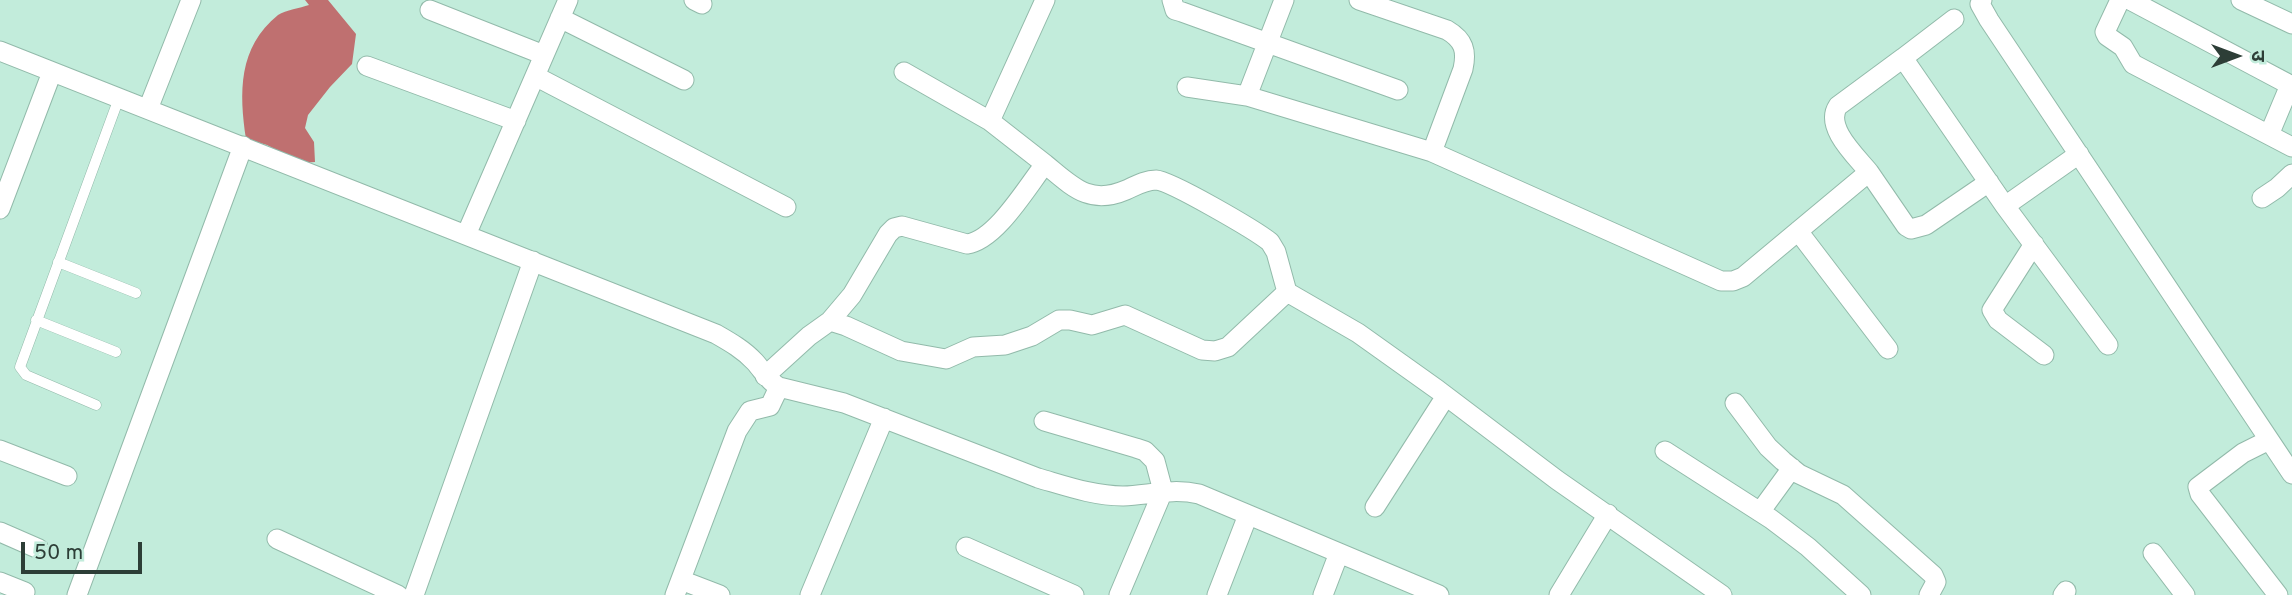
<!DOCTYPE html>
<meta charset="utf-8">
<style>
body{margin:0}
#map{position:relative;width:2292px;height:595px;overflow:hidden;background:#c2ecdb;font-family:Overpass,"Noto Sans Devanagari",sans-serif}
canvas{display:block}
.north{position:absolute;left:2201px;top:21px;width:70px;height:70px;-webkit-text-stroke:5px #c2ecdb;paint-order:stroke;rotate:90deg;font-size:19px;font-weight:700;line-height:28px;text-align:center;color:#2d3e37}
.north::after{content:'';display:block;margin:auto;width:24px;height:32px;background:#2d3e37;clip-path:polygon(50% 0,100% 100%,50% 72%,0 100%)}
.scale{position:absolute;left:21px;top:542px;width:121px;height:32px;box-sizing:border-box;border:4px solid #2d3e37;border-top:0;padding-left:9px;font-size:21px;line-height:24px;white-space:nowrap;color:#2d3e37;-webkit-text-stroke:5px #c2ecdb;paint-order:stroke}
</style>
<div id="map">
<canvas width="2292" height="595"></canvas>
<div class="north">उ</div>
<div class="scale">50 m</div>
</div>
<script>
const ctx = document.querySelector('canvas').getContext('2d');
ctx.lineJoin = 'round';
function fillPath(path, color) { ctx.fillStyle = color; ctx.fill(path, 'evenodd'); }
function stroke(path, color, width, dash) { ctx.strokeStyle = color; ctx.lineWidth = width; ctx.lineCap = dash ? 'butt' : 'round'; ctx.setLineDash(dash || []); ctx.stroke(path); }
const water = new Path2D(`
 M305,0H328L356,34L352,64L330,87L308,115L305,128L314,142L315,162L301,163L267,145L246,139C239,93 238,47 278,15C286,10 300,8 309,5Z`);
const lane = new Path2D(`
 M58,262L136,293
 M36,320L116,352
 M96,405L26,375L20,367L119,98`);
const street = new Path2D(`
 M694,0L702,4
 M1172,0L1175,10L1182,12L1398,90
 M1359,0L1447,30C1464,40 1467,51 1463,69L1432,152L1721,281H1733L1743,277L1869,172C1856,156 1824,127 1838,106L1903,58L2005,206L2079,154
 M1982,0L1980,4L1989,20L2292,474
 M2120,0L2105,32L2107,36L2123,47L2133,64L2292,147
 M2130,0L2292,86
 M2241,0L2292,24
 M430,10L544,55
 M560,18L684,80
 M0,51L716,334C730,342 744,350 755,362C763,371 768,381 779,387L844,403L1038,478C1066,486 1094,496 1123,496C1149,495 1173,488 1199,494L1439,595
 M1903,58L1954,19
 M367,66L516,121
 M535,76L786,207
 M1187,87L1247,96L1432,152
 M1247,96L1284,0
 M148,109L191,0
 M990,121L1045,0
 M2269,135L2290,85
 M1045,164C1072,186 1089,206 1126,190C1135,186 1145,180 1156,180C1171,181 1255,230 1270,242L1276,252L1287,292
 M1869,172L1906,226L1911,229L1926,225L1989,182
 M2262,198L2277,188L2292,174
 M2005,206L2108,345
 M0,209L52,72
 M1798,231L1888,349
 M466,235L568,0
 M2034,244L1992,310L1998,320L2044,355
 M830,321L846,326L901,351L946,359L973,347L1005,345L1032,336L1059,320H1070L1092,325L1125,315L1202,350L1215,351L1228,347L1287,292L1358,333L1438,390L1557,480L1722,595
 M765,376L809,336L830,321L852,295L888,234L894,228L902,226L967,244C996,240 1027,187 1045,164L990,121L904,72
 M1735,403L1768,447L1783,461L1799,474L1843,495L1933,575L1936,582L1929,595
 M1044,421L1136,448L1145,451L1155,461L1163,491L1119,595
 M2269,440L2243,453L2198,487L2200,494L2278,595
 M0,450L67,476
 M1665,451L1771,519L1808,547L1861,595
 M1375,507L1446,396
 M1760,512L1792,468
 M0,532L39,549
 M277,539L398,595
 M966,547L1074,595
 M2153,553L2185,595
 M681,580L720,595
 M0,582L25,592
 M77,595L243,146
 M414,595L533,261
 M675,595L737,431L750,411L770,406L779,387
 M810,595L884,418
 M1217,595L1248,515
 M1323,595L1339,553
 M1559,595L1608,514
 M2063,595L2066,591`);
fillPath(water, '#bf7070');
stroke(lane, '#92baaa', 11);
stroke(street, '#92baaa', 21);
stroke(lane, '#fff', 10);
stroke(street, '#fff', 19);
</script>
